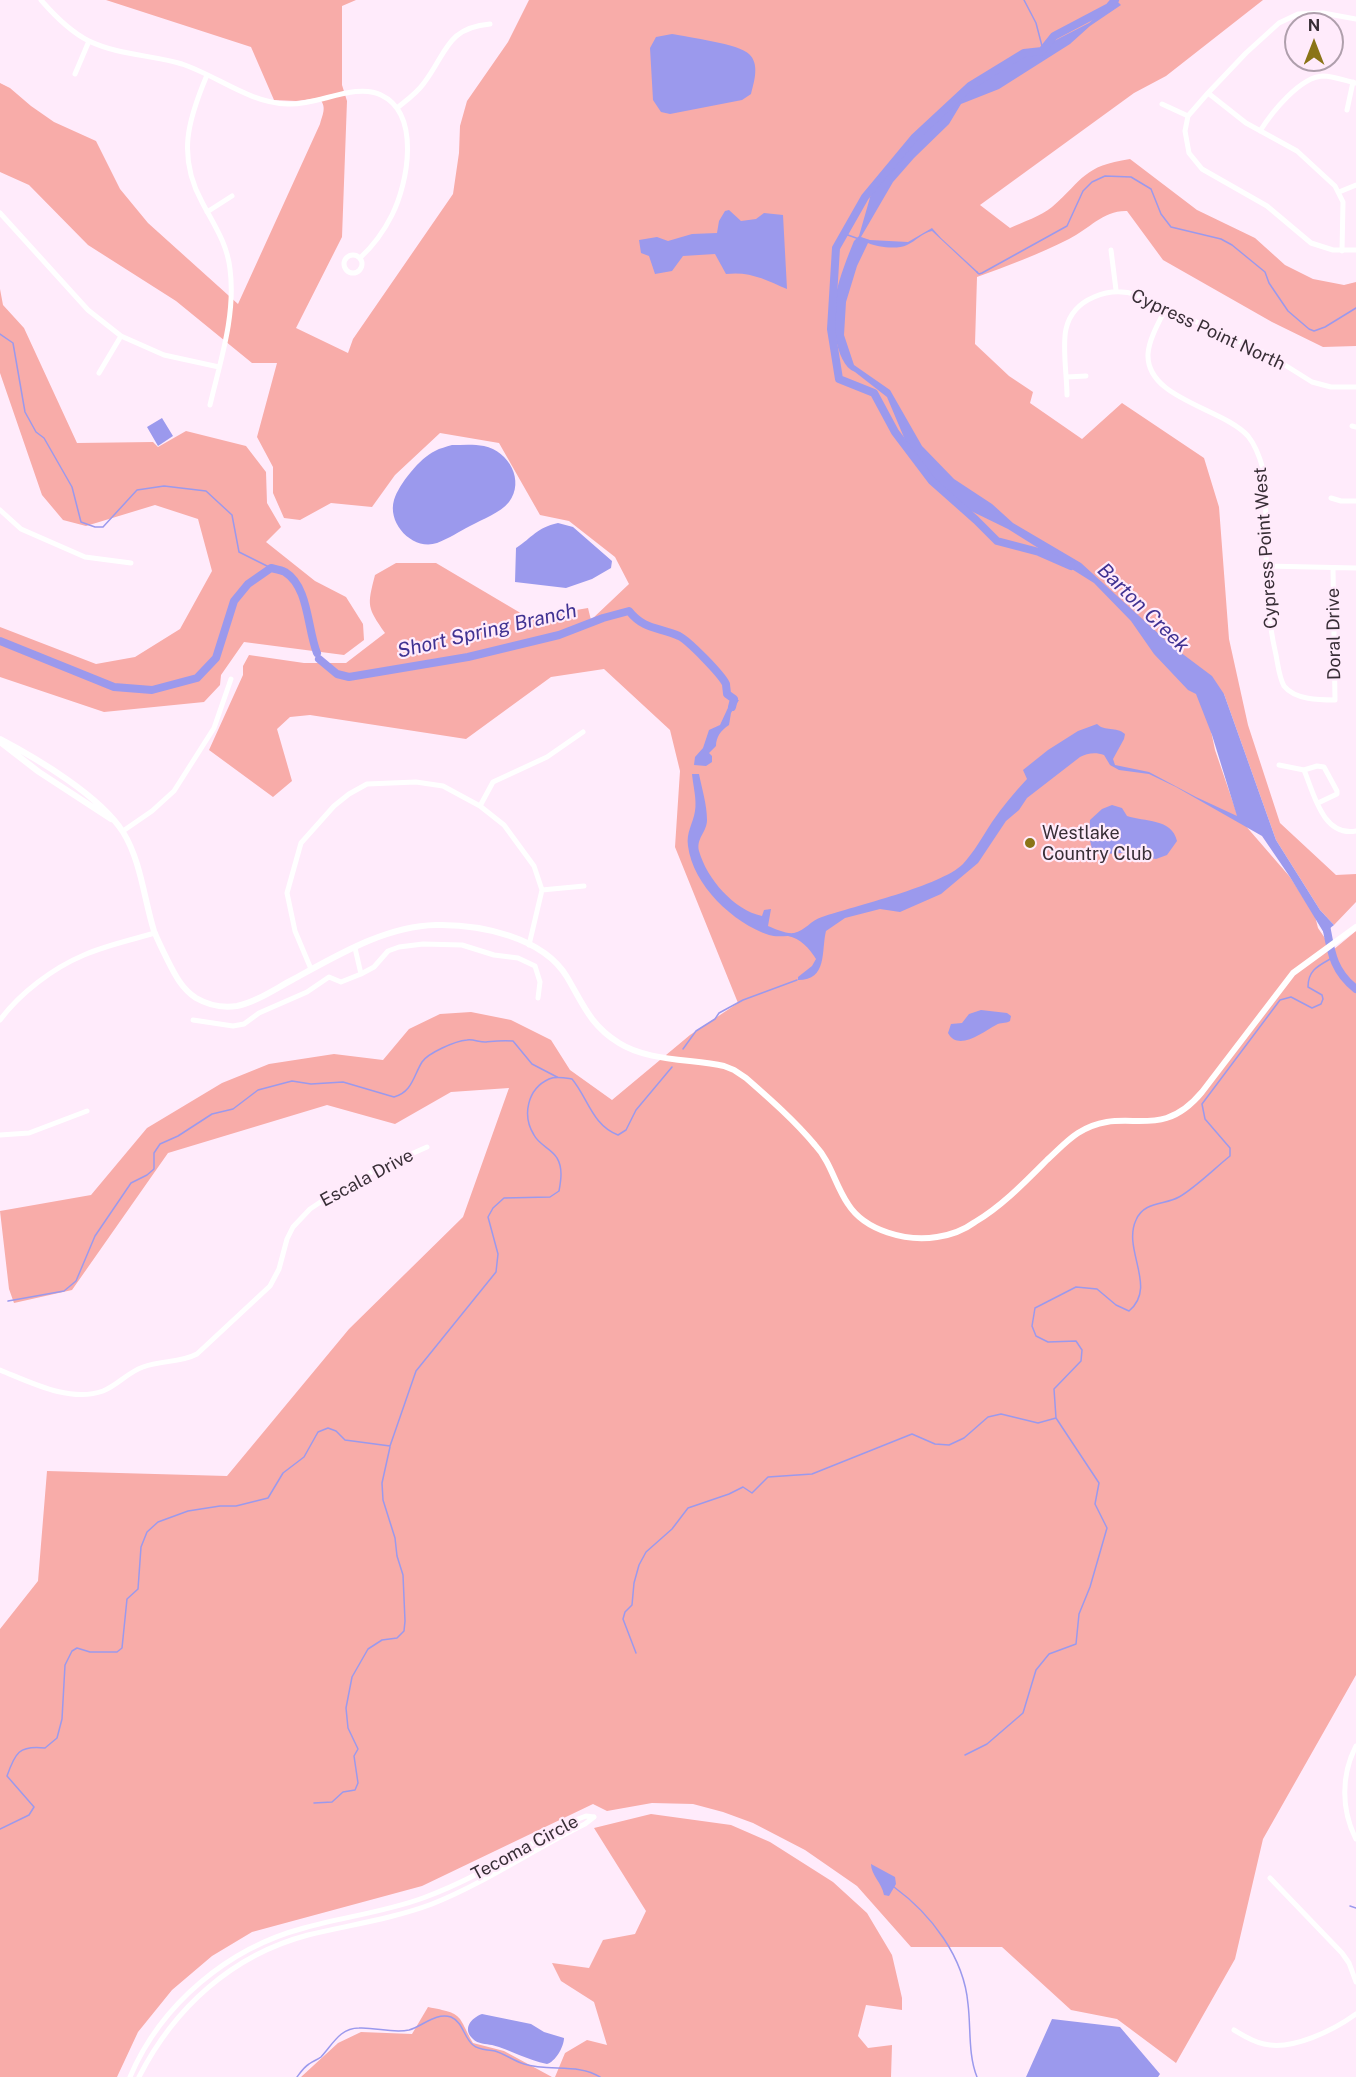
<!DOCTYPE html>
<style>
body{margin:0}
#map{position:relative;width:1356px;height:2077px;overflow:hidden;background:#ffebfb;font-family:"Public Sans",sans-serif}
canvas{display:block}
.north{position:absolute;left:1284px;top:12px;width:60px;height:60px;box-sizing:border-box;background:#ffebfb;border:2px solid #af9fac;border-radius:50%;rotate:0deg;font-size:16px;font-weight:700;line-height:24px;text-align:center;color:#382e36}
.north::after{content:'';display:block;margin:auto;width:21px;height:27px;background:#8a7417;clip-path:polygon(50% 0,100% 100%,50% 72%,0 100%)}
</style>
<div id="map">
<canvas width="1356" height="2077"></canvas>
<div class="north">N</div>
</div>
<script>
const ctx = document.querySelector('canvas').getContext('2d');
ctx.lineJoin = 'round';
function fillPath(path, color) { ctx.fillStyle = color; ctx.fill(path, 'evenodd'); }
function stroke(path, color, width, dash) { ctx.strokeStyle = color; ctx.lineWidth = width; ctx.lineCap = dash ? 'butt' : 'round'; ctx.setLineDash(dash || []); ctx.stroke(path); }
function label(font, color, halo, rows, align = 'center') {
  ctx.font = font + ' "Public Sans",sans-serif'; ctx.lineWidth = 4.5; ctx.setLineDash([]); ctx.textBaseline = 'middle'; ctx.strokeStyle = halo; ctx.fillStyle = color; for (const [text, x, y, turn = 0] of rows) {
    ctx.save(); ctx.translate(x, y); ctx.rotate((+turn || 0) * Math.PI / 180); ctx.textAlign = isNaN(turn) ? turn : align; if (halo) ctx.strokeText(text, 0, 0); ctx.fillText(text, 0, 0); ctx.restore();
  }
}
const green = new Path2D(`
 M106,0H356L342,6V85L347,101L342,237L296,328L348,353L353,339L453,194L459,153L460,126L467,101L508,42L529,0H1263L1166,76L1134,93L980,205L1010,228C1023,222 1041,216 1052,207C1084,179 1083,166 1130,159L1197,210L1255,238L1285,265L1313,279L1344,285L1356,282V346L1323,347L1272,322L1163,260L1127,211C1104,210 1089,229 1069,239C1039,254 1008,266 977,277L975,344L1009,376L1033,392L1030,403L1082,439L1122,403L1204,458L1219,507L1229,639L1248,725L1280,823L1336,875L1356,874V902L1334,925L1320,910L1276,840L1224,694L1202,688L1215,750L1238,817L1290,877L1315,916L1318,928L1333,950L1356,931V1675L1263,1839L1235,1959L1176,2063L1117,2019L1071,2010L1002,1947H911L857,1886L805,1850L753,1823L723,1812L693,1804L652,1803L607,1811L593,1804L422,1886L252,1932L212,1956L172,1990L138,2032L117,2077H0V1629L38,1581L47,1471L227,1476L349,1329L463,1217L509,1088L451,1092L395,1124L327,1105L168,1153L72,1290L14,1303L9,1289L0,1211L91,1195L147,1128L222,1083L269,1064L334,1054L383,1060L409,1029L440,1014L471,1012L511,1020L551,1040L570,1070L612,1100L690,1035L738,1003L675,847L680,771L670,730L604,669L551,677L466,739L310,715L290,717L277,729L292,781L273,797L209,750L243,675V666L249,655L304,663H346L385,633C367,607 367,606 375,575L396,563H436L529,618L588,608L591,620L629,584L615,557L569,521L540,515L499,443L440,433L395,475L372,507L331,503L300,520L284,518L273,493V467L257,437L277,363H252L176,301L88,245L29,185L0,172V83L10,88L31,106L54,122L96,141L120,189L148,223L238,304L320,124C323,113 327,107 319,98L296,101L274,100L251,47Z
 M0,289L3,305L24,328L77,443L153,442L158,447L186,431L246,446L266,472L267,503L281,527L266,542L315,581L346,597L363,624L364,640L344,655L244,642L221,675L220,685L204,702L104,712L0,677V627L96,664L135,657L180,629L212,571L198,519L155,505L86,526L63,520L42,495L0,373Z
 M651,1814L731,1825L770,1842L833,1882L867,1913L892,1955L902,1998V2010L866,2005L858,2036L868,2048L892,2045L891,2077H555L565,2053L587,2040L607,2045L594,2002L561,1981L552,1963L589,1968L603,1940L635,1934L646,1911L594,1828Z
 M428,2007C464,2014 457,2014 473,2043L504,2051L552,2077H301L338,2043L361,2032L412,2034Z`);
const water = new Path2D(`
 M1116,0L1121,5L1090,26L1070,44L999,89L961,104L949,124L914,158L893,182L861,237L870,240L908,242L932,228L941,238L978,272V274L932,231C922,233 916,241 907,245C897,250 877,247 868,243L857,266L846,302L844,335L854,365L890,390L922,446L954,479L992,504L1013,523L1081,563L1172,646L1212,676L1224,694L1276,840L1320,910L1334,925L1324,933L1290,877L1262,836L1176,787L1149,774L1119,770L1110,765L1104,755C1096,752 1087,753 1080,757L1027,798L1019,810L1006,821L978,863L941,894L900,912L880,909L845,918L826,931C821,951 828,980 798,980V977L812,966L816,959C810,949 800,938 788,936C782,936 775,937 769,935C733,923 693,885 688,846C686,832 693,824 695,811C697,800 693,785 692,774H699C702,789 707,805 707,820C707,832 696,838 699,851C707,879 734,910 762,916L764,910L771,909L768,926C775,929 786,934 794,933C805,931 811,920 822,917C854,906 941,886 963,864C974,852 983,836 992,822C1002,807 1014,793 1027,779L1023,770L1048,750L1078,731L1097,724C1105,732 1116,726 1125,734L1124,739L1113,759L1115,765L1149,772L1196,797L1237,816L1212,735L1196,694L1188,690L1154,654L1131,621L1094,583L1008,529L969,510L935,483L908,447L887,397L855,372C834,364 831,313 836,294C840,276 847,258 854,241L859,236L871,194L911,145L942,111L970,89L1015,61L1089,23Z
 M672,34C687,37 740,44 749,54C760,64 754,82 751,94L742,100L670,114L661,112L653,100L650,48L656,37Z
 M729,210L741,221L756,219L764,213L783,215L787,289C766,280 750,271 726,274L715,254L683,256L672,271L655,274L649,256L641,253L639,240L657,237L668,241L692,234L717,233L719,221L725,211Z
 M162,418L173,436L158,446L147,427Z
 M452,445C462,445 474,444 484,446C509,451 525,481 509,502C500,513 483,519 470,526C460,531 448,539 437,543C413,551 387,524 394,500C399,484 420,458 435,451C440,448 446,447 452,445Z
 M558,523L573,527L612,561L611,568L592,579L566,588L515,582L516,548C533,537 536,528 558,523Z
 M732,699L739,700L731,713L729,725C721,730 716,737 716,746L709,753L712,756V762L706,766L694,765L695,757L703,748L709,730L720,725Z
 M1112,805L1122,808L1127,816C1144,822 1172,818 1177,841L1167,855L1156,859L1125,853L1104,854L1092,849L1089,836L1090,820L1102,809Z
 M981,1010L1007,1013L1011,1016L1010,1021C1005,1024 1001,1022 996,1025C983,1032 958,1052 948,1033L951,1024L962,1023L969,1014Z
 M871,1864L895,1877L896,1884L889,1896L884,1895C882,1883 871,1875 871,1864Z
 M482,2014L531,2024L544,2032L564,2038C564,2047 555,2062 547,2064C527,2060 511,2050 492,2045C486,2044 478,2044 473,2039C462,2029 471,2018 482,2014Z
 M1052,2019L1120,2027L1160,2074L1158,2077H1026Z`);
const stream = new Path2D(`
 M1024,0L1036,23L1042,46
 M845,234L859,239
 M977,272L979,274L982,273L1067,226L1083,191L1092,182L1105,176L1131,177L1151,189L1161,214L1171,227L1221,239L1232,245L1265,272L1269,283L1288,311L1309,329L1314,331L1325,327L1356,308
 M0,334L13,343L25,412L36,432L44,438L72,487L81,522L95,527H103L137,490L164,486L206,491L232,515L239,552L271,568
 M683,1049L696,1031L715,1019L719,1013L743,1000L797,980
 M8,1301L64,1291L76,1281L95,1236L131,1183L147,1175L154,1169V1153L160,1144L178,1136L212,1114L233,1109L258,1090L292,1081L311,1084L343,1082L394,1097C412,1092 413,1077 422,1062C428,1053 455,1041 467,1040C473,1039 479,1042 485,1042C495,1041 503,1040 513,1041L532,1064L557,1077
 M636,1653L623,1619L625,1612L632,1605L634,1583L639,1565L646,1552L672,1529L688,1508L729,1494L743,1487L752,1493L768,1477L812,1474L912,1434L935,1444L949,1445L964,1438L988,1417L1001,1414L1038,1423L1056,1418L1054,1389L1081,1361L1082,1350L1076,1341L1048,1342L1036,1336L1032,1326L1035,1308L1076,1287L1097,1289L1116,1305L1129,1311C1158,1287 1122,1250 1136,1220C1144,1201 1165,1205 1179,1197C1195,1188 1215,1168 1230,1156V1148L1205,1119L1202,1104L1280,1000L1291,997L1312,1008L1321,1004L1323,999L1322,995L1308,987C1308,970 1318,966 1332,958
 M965,1755L987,1744L1023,1713L1036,1670L1049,1654L1076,1644L1079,1614L1090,1587L1107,1528L1095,1504L1099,1483L1056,1418
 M314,1803L332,1802L343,1792L355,1790L358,1783L354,1756L358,1749L348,1728L346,1708L352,1677L368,1649L382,1640L397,1638L404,1631L405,1621L403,1575L397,1556L395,1538L383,1500L382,1483L390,1447
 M0,1829L29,1815L34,1807L7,1776C15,1753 19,1745 45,1748L57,1738L62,1719L65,1665L72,1651L77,1648L90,1652H117L122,1648L127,1599L138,1589L141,1547L147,1532L158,1522L188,1511L220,1506H236L268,1498L283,1473L304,1457L318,1432L328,1428L336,1431L345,1440L390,1446L416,1371L496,1272L498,1254L488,1217L493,1208L504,1198L550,1197L559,1191C561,1180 563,1168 557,1158C552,1149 539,1145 534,1135C522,1116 527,1089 549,1079C556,1076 565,1078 572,1079C588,1098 592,1125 618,1135L626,1130L636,1110L672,1067
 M894,1887C931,1914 964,1957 968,2004C971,2028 968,2055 977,2077
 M1350,1906L1356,1908
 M297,2077C300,2073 304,2067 309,2064C313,2061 317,2060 321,2057C333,2044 340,2028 359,2028C376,2027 393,2034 409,2030C423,2026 436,2012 451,2017C463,2022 464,2038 473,2045C480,2051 487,2049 495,2051C505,2054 514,2061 524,2064C549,2072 578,2063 600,2077`);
const river = new Path2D(`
 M1071,566L1039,552L997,541L976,520L932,481L895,432L874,393L839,379L831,329L836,248L865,197L914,138L970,86L1024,53L1042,51L1054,36L1109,7L1115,0
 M0,641L114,687L152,690L197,678L216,658L234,601L248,584L271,568C275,569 281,570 285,572C309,587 307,628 317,653
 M319,659L337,674L349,677L468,657L559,635L603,618L629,611C644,630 659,627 679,636C689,641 721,674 726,684C726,686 727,692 727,694L734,699L732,707
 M1324,921L1326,925C1331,952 1333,971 1356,989`);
const minor = new Path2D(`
 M41,0C54,15 71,32 89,41C118,55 152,55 182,64C218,76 249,103 288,104C316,106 356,82 381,95C421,114 408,183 392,215C384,231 373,246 360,258
 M1356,19L1323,13L1298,14L1279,23L1246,53L1208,93L1188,116L1185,131L1189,153L1202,169L1267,206L1311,243L1333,250H1356
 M75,74L89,41
 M207,75C188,120 177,156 202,202C214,225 227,243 230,269C236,315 220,362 210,405
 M1208,93L1246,123L1297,151L1335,186L1343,202L1342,251
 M1162,104L1188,116
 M397,108C407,100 417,93 424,83C447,53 446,28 490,24
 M1347,110L1353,82
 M1260,131C1272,112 1300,77 1323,76C1334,76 1345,81 1356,83
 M1339,192L1356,185
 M207,212L232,196
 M0,213L88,310L121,336L164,355L219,367
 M1111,250L1116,290
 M344 264a9 9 0 1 1 18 0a9 9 0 1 1-18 0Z
 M1166,308C1159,322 1149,339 1148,354C1146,399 1223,408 1248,436C1256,446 1260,458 1263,469C1267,489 1265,509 1266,528C1266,571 1266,613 1276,655C1278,665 1279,677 1284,686C1295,700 1320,700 1335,700L1333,568
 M99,373L121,336
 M1067,377L1086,376
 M1067,395C1067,377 1062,346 1066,329C1073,298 1110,286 1137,295L1269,355L1312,382L1331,387H1356
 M1352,426L1356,427
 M1331,498L1341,501H1356
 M0,510L21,529L85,557L131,563
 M1266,566L1356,568
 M1279,765L1304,770
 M1304,770C1314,794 1323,837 1356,831
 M1304,770L1317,766L1324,767L1337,791V794L1318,803
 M480,806L493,782L547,757L583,732
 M123,831L152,811L174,791L214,728L231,679
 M542,890L584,886
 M355,948L361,974L374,967L388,951L399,947L423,944L462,945L494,955L518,958L535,966L540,982L538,998
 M311,969L295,931L287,893L301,843L334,806L349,794L367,784L416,782L443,786L480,806L504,825L534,866L542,890L529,945
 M0,1020C20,993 53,968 84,955C107,945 131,940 155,933
 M193,1020L233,1026L244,1024L259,1013L307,992L329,977L341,982L361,974
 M0,1135L29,1133L87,1111
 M0,1370C30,1382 70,1403 103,1391C118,1385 128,1372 143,1367C161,1360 180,1363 197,1354L270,1286L279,1269L287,1239L293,1227L310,1209L325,1199L349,1188L373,1171L427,1147
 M1356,1746C1341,1775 1341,1810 1356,1839
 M1270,1878L1342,1953L1349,1963L1356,1982
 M1234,2030C1244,2036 1253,2042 1264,2044C1292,2051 1334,2030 1356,2014
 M130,2077C161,2004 228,1948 304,1928C343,1917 385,1912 423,1898C476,1879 524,1847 573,1821L586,1816L594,1817
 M139,2077C174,2008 232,1955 308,1935C349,1925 392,1919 432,1904C485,1883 534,1849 585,1824L594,1817`);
const tertiary = new Path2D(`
 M0,739C38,759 100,796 123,832C141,861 144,899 154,931C158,941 163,951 168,961C175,975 182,989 196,998C208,1005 223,1008 237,1006C256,1002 275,989 292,980C336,956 385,926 436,925C480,924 543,937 567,977C583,1004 590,1025 619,1043C647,1061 691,1059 724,1066L734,1070L746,1078C770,1099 795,1121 815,1145C831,1162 835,1185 848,1204C865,1231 907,1242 937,1237C951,1235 964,1230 975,1222C1002,1206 1025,1182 1047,1160C1057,1151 1067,1140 1078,1133C1125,1103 1158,1145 1202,1092L1293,973L1356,927
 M0,742L39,772L111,819`);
const markers = [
 [1030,843,6,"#8a7417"]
];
const streetNames = [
 ["Cypress Point North",1208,330,25],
 ["Cypress Point West",1266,548,-94],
 ["Doral Drive",1334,634,-91],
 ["Escala Drive",367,1178,-28],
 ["Tecoma Circle",525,1848,-28]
];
const poiNames = [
 ["Westlake",1042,833],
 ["Country Club",1042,854]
];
const waterNames = [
 ["Barton Creek",1143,608,44],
 ["Short Spring Branch",487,631,-13]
];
fillPath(green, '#f8aca9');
fillPath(water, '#9b99ed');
stroke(stream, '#9b99ed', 1.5);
stroke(river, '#9b99ed', 8);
stroke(minor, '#fff', 5);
stroke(tertiary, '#fff', 6);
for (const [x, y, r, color] of markers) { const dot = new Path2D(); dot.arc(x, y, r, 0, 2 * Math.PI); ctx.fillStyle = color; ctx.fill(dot); stroke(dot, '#ffebfb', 2); }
label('18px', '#382e36', '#ffebfb', streetNames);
label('18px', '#382e36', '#ffebfb', poiNames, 'left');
label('italic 20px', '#403292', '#ffebfb', waterNames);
</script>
